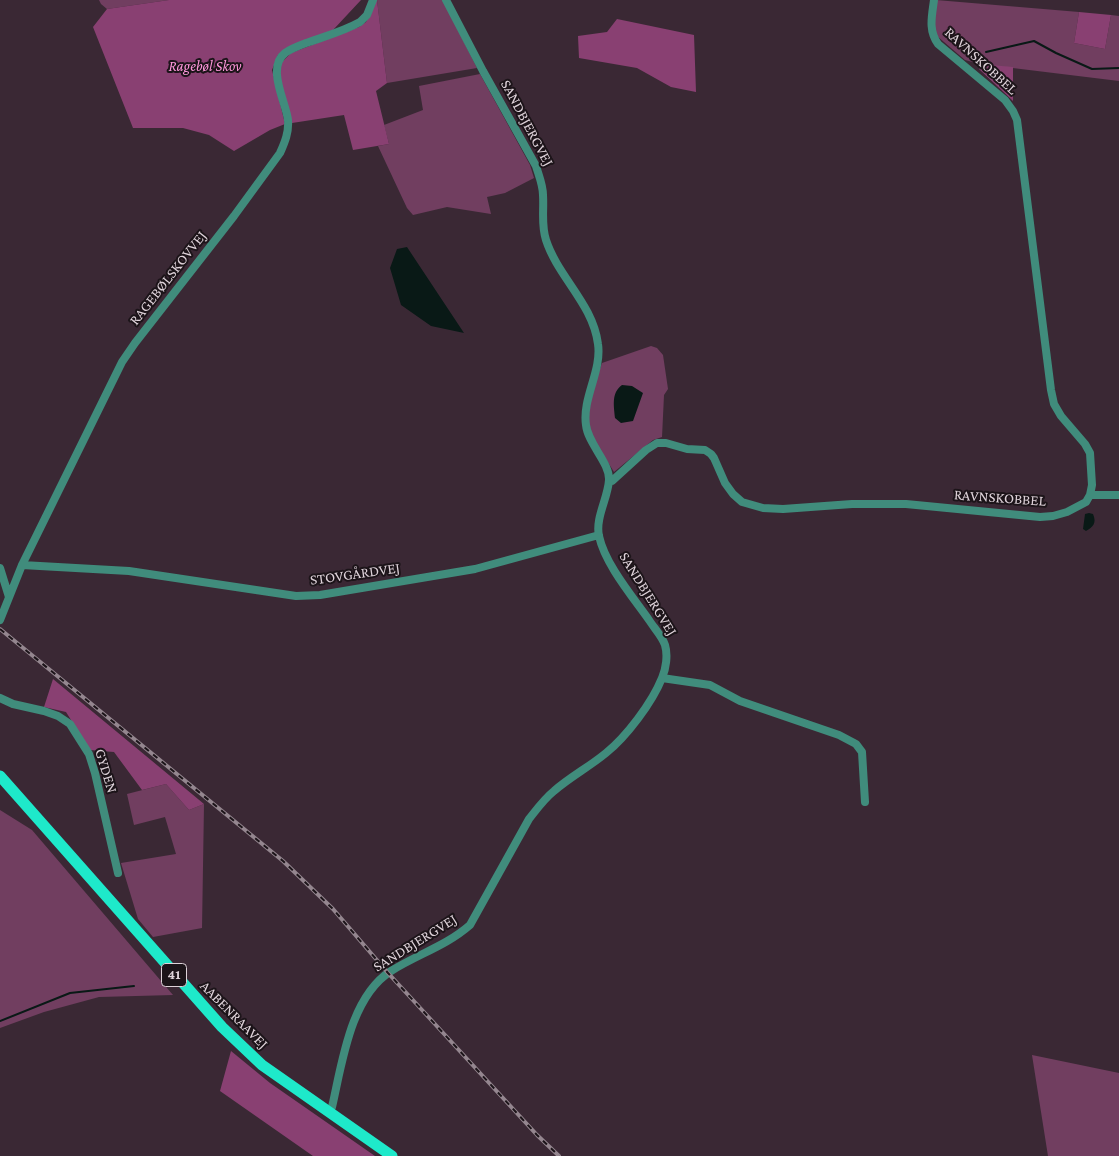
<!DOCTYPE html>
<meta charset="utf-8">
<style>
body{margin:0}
canvas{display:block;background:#3a2834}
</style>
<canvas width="1119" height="1156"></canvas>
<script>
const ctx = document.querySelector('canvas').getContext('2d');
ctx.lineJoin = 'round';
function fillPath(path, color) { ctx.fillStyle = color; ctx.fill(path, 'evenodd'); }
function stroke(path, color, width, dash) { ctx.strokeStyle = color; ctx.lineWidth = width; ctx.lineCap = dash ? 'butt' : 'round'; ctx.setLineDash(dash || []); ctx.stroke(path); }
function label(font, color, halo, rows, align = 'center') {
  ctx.font = font + ' "Crimson Pro",serif'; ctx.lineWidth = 4; ctx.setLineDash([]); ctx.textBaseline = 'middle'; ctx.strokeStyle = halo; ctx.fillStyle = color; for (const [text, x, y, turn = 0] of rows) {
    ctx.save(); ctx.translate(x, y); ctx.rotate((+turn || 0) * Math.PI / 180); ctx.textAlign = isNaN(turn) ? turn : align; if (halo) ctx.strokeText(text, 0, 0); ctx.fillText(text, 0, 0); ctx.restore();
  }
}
const green = new Path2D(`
 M99,0H169L107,9L101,4Z
 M377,0H443L477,68L387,83Z
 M936,0L1079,12L1074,43L1105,49L1111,15L1119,16V81L980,64L965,60L937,36L933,20Z
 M480,74L530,165L534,178L505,193L487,197L491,214L447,207L413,215L407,208L378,146L389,144L384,125L423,110L419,86Z
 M651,346L657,348L663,355L668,389L664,395L662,437L653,440L614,472C607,460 598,448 592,435C582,414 595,384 602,363Z
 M166,784L189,810L204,804L202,928L153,937L138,919L121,863L176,854L165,817L134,825L127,794Z
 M0,810L32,830L173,995L99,997L44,1012L0,1028Z
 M1032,1055L1119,1073V1156H1048Z`);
const forest = new Path2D(`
 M169,0H361L333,30L292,47L278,55L272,70L285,124L270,130L234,151L209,135L183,128H133L93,27L107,9Z
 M376,0H377L387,83L376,91L389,144L353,150L344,115L292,123L280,79V64L291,53L359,27L366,22Z
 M1079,12L1111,15L1105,49L1074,43Z
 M617,19L694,35L696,92L671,87L637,68L579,58L578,36L607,32Z
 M980,64L1013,67V101L979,69Z
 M53,679L204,804L189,810L166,784L142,790L114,752L90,750L66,712L44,707Z
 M231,1051L270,1083L375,1156H313L220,1091Z`);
const water = new Path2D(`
 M407,247L464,333L431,326L401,305L390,268L397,249Z
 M622,385L632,386L643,393L633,421L621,423L615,418C614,406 611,393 622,385Z
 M1089,513L1093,514C1097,523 1093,527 1086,531L1083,529L1085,514Z`);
const stream = new Path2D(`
 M986,52L1034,41L1056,53L1092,69L1119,68
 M0,1021L70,993L134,986`);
const minor = new Path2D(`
 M609,481H612L646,450L657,443H666L687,449L705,450L711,454L714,458L725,483L733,494L742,502L763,508L783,509L852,504H906L1040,517L1053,516L1067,512L1086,502L1090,495L1092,485L1090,453L1085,444L1061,416L1054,404L1051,390L1017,120L1013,111L1005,100L938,44C928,30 932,16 934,0
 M1090,495H1119
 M22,565L129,571L296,596L320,595L475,569L599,535
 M0,568L9,597
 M0,620L22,565L122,362L135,343L234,216L280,153C285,142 289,132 288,120C286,102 266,68 285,53C292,48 301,45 309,42C326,36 344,31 360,22L367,15L373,0
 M662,678L710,685L740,701L839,735L856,744L862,752L865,802
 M0,698L13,704L44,711L58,716L70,724L89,754L95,773L118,873
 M329,1113L332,1107C342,1064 350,997 391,971C418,954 446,946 470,925L529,819C537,809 544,799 554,791C570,777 589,767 606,753C626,737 652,703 662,678C666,669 668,655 665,645C662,636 654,628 649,620C632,596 605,564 599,536C595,518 608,498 609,480C610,463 588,444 586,425C582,398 602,371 598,344C593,304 558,277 546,240C541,225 544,211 543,195C543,185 539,176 536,166L483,71L446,0`);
const primary = new Path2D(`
 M0,776L222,1027L262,1065L392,1156`);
const rail = new Path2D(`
 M0,629L283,861L333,909L388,973L537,1135L559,1156`);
const shields = [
 [174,975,25]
];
const shieldNames = [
 ["41",174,975]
];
const streetNames = [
 ["RAVNSKOBBEL",981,61,42],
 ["SANDBJERGVEJ",527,123,62],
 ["RAGEBØLSKOVVEJ",168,278,-52],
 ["RAVNSKOBBEL",1000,498,4],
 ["STOVGÅRDVEJ",355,574,-8],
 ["SANDBJERGVEJ",648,594,58],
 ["GYDEN",106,771,73],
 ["SANDBJERGVEJ",415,943,-32],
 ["AABENRAAVEJ",234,1015,45]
];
const parkNames = [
 ["Ragebøl Skov",205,66]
];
fillPath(green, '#713e60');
fillPath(forest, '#894072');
fillPath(water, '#091916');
stroke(stream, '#091916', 2);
stroke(minor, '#408c7c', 8);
stroke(primary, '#1ee9ca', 11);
stroke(rail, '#94868f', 4);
stroke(rail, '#1c1419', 2, [5.5]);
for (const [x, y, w] of shields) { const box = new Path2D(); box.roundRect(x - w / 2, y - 11.5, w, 23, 4); ctx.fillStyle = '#1c1419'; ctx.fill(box); stroke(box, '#ded2d9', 1); }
label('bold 14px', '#ded2d9', null, shieldNames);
label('15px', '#ded2d9', '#1c1419', streetNames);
label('italic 15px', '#fd96da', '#1c1419', parkNames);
</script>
